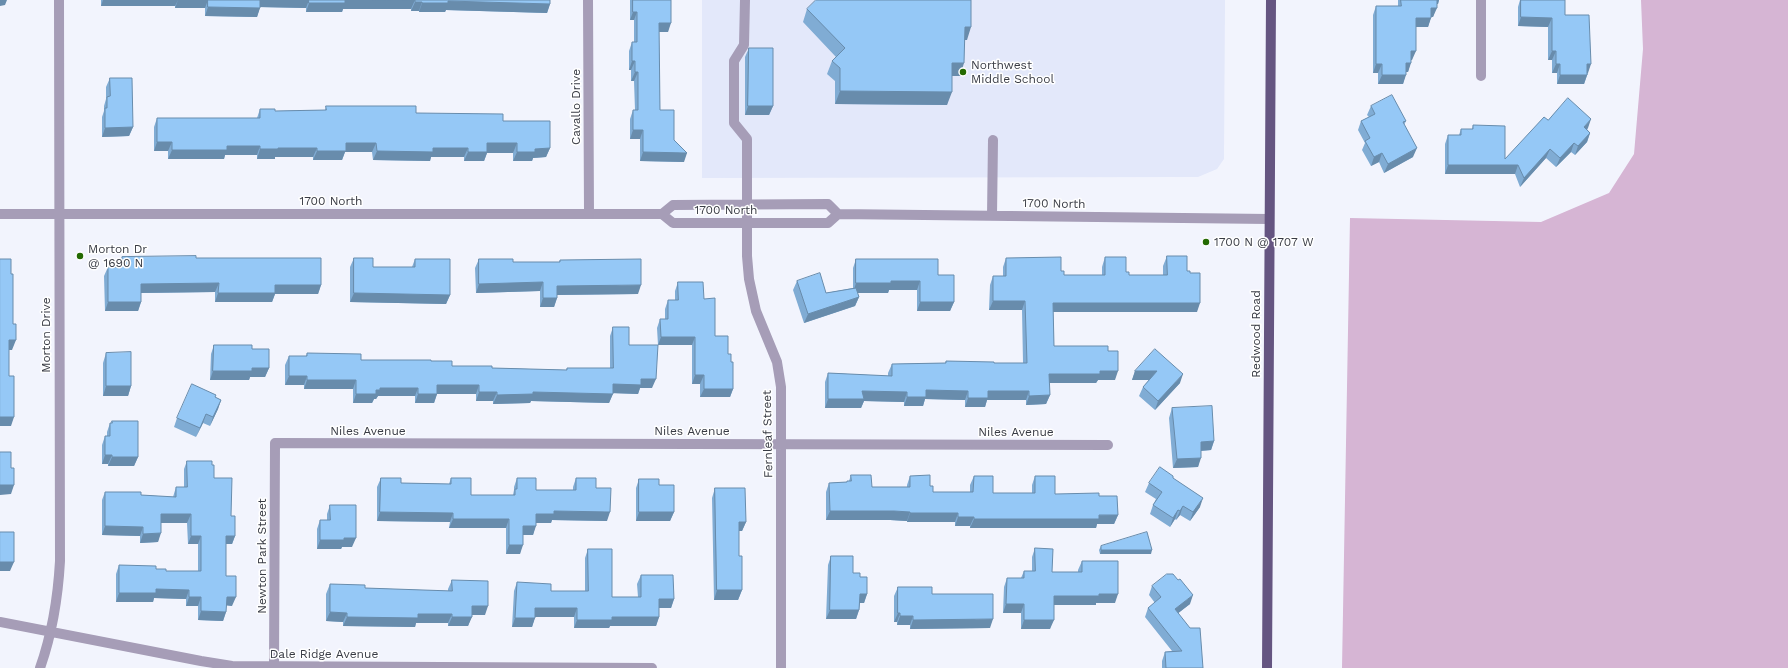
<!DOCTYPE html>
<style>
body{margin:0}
canvas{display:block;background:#f2f4fd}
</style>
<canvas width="1788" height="668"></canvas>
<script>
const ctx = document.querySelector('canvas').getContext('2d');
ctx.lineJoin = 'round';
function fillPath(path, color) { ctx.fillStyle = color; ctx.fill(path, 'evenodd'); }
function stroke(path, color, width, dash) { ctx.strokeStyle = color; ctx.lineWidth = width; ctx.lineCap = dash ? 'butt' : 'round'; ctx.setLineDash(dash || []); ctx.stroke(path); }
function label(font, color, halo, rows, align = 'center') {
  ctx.font = font + ' "Work Sans",sans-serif'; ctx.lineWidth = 3; ctx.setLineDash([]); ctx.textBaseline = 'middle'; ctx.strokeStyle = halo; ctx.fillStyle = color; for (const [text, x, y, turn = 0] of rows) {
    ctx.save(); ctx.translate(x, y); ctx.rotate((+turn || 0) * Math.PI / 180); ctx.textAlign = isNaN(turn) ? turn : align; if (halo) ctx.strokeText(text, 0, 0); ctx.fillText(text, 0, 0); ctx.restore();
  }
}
const built = new Path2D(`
 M702,0H1225L1224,159L1217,169L1198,177L702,178Z`);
const green = new Path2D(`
 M1641,0H1788V668H1342L1350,218L1541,222L1609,193L1634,154L1643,49Z`);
const minor = new Path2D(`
 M588,0L589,213
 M745,0L744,45L734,61V123L747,139V256L749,279L756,311L777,362L781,387V668
 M1481,0V76
 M0,214H662L673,223H828L838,214
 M662,214L673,205L828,204L838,214L1269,219
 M992,216L993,140
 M0,622L201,661L232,666L652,668
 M40,668C52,634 58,597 60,561L59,0
 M274,668L275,443L1108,445`);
const major = new Path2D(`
 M1267,668L1271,0`);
const wall = new Path2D(`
 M101,0H550V4L547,13L446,10L445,12H419V11H411V9H343L342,12H306V8L260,7L257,17L205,16V8H175V6H101Z
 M630,0H671L668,32H659L660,110L684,162L640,161V139H630V119L633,110H635L634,81H631V70H629V51L632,42H634V20H630Z
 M1398,0H1439L1438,4H1437L1433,17H1431L1428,27H1416L1412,60H1411L1408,72H1406L1403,84H1378V73H1373V15L1376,6H1398Z
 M1520,0H1565V15L1588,73L1584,84H1557V73H1552V60H1548V27L1518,26V7Z
 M807,9L967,40H965L960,76H952L947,105L835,104V81L827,74L832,61L836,57L803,22Z
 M749,48L773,106L769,115H745V57Z
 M110,78L133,127L129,136L102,137V117L104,111V106L106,99V87Z
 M326,106L416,113L503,121L550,148L546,157L533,158L532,161H513V153H487L484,161H464V157H431L430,161L373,160L372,152H345L342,160H313V157H275V159H257V155H225L224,159H168V151H154V127L157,118H257L260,109L275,111L325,110Z
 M1371,106L1406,121L1404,125L1413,157L1384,173L1379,162L1371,166L1362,150L1365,143L1358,130L1361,121L1369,117L1367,115Z
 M1548,120L1588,128L1587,129L1590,133L1587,142L1575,155L1571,152L1556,167L1546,158L1520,187L1515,174H1445V144L1448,135H1459L1461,129H1472L1473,125L1505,159Z
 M1167,256L1187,271L1197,312H1053L1054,346L1108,351L1115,380H1098L1096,383H1049L1050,395L1046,404L1026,405V400H987L985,407H965V400L925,399L923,406H904V402L864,401L861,408H825V382L828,373L888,376V373L892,364L945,363L946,361L994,363H1023L1022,310H989L990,285L993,276H1003V267L1006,258L1061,271L1064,275H1102V267L1105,257L1129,275H1163V266Z
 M122,257L196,258L321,285L318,294H275L272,302H215V292L141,293V302L138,311H105L104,276L108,267H119Z
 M354,258L373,267H412L415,259L450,295L446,304L350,302V267Z
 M479,259L513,262H559L560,260L638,294L557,295V298L554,307H540V291L476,293L475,268Z
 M856,259L938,275L954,302L950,311H917V290H889L888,293H857L859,297L855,306L804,323L793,290L797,281L826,293L853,288V268Z
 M678,282L704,299L715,336L728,354L731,362L733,389L730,397H700V384H692V345H658L657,328L660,319H665V309L668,300H675V291Z
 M613,327L629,345L652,388H640L638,394L613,393L609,403L531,401L530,403L493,404V401H476V394H437L434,403H415V396H378L376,399H374L372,403H353V389H304V385H285V365L289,356H306L307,353L361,360L431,361L452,366L492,368L566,370L567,368H610V336Z
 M214,345L252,349L269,368L265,377H250L249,380H210L211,354Z
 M106,353L131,386L128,396H103V363Z
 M1135,371L1180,383L1155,410L1139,396L1143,387L1149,380H1132Z
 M215,397L221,400L218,409L210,426L203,423L196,437L174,427L177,418Z
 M1172,408L1214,441L1211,450L1201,451L1198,467L1173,468L1169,418Z
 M112,421L138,457L134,466H108V464H102V445L105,436H107V432L110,423H111Z
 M187,461L212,465L214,478L231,516L235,536L232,544H226V576L232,606L226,605V612L223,621L198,620V606H186V599L154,598L153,602H116V574L119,565L156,569L166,571H198V544H188L187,523H161L158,542L140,543V536L102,535V500L105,492L141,495L173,497L176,487H184V469Z
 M851,475L872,487H907V485L910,476L930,486L933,492H970V485L974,476L993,493H1032V485L1035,476L1055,494L1099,496L1118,515L1114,524H1097L1096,528H970V526H955V522H907V521L890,520H826V492L829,483L847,482V481H849Z
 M381,478L401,483L449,484L451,478L471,495H513L514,490V487L517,478L536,490H573V487L576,478L596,488L607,521L552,520L551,523H536L533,535H523L520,554H506V528H449L450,522L377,521V487Z
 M1173,478L1200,507L1190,521L1180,515L1176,520L1175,519L1170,527L1150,514L1153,505L1156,499L1145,492L1149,483Z
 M639,479L659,485L674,512L670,521H636V488Z
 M715,488L746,522L742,531H739V556L742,590L738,600H714L712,498Z
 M330,505L352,547H342L341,549H317V529L320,520H327V514Z
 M1101,546L1151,554H1100L1099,550Z
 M1035,548L1052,572H1078V570L1082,561L1115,603H1096V605H1054L1050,629H1021V613H1003L1004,587L1007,578H1021L1024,571H1032V557Z
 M588,549L612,597H638L637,584L641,575L674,599L671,608H659V617L656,626H610L609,628H574V617H535L532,627H512L514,591L517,582L551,591H585V558Z
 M831,556L853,573L860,577L867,594L864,603H860L859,610L856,619H826L828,565Z
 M452,580L485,615H472L468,626H448V623H416L415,627L343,626V622L326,621V594L330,584L365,588L448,591V589Z
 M1152,586L1190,604L1178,613L1203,668H1162V661L1165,652L1172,651L1145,617L1148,608L1155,603L1149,595Z
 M898,587L932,594L990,628L910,629V625H897V622H894V596Z`);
const shadedWall = new Path2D(`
 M0,0H7L5,5L0,6Z
 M103,0H178L175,6H101Z
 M178,0H208L205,8H175Z
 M260,0H309L306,8L257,7Z
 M345,0H415L411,9H343L342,12H306L309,3Z
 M1435,0H1439L1438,4H1433Z
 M448,1L550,4L547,13L446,10L445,12H419L422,3Z
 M415,2H422L419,11H411Z
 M208,7L260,8L257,17L205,16Z
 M1431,8H1437L1433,17H1428Z
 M633,12H637L634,20H630Z
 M1521,17L1552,18L1548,27L1518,26Z
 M1416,18H1431L1428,27H1412Z
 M659,23H671L668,32H656Z
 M965,27H971L967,40H960Z
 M1411,51H1416L1412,60H1408Z
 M1552,51H1556L1552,60H1548Z
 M632,61H635L631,70H629Z
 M952,63H964L960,76H947Z
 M1406,63H1411L1408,72H1403Z
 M1376,64H1382L1378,73H1373Z
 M1556,64H1560L1557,73H1552Z
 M1587,64H1591L1588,73H1584Z
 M635,72H638L634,81H631Z
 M1382,75H1406L1403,84H1378Z
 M1560,75H1587L1584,84H1557Z
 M840,91L952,92L947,105L835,104Z
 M748,106H773L769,115H745Z
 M1591,119L1588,128L1581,136L1584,127Z
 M133,127L129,136L102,137L105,128Z
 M633,130H643L640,139H630Z
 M1590,133L1587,142L1575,155L1578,146Z
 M157,142H172L168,151H154Z
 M346,143H376L372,152H345L342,160H313L317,151Z
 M487,143H517L513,153H487L484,161H464L468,152Z
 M1574,143L1571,152L1556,167L1560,158Z
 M227,146H260L257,155H225L224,159H168L172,150Z
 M278,148H317L313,157H275V159H257L260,149Z
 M433,148H468L464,157H431L430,161L373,160L377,151Z
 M550,148L546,157L533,158L532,161H513L517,152L535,149Z
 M1417,148L1413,157L1384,173L1388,164Z
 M1550,149L1546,158L1520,187L1524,178Z
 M643,152L687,153L684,162L640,161Z
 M1382,153L1379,162L1371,166L1374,157Z
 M1448,165H1518L1515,174H1445Z
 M891,281H920L917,290H889L888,293H853L856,283Z
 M543,282L540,291L476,293L479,284Z
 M219,283L215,292L138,293L141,284Z
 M275,285H321L318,294H275L272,302H215L218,293Z
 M641,285L638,294L554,295L557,286Z
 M354,293L450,295L446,304L350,302Z
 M859,297L855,306L804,323L808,314Z
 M543,298H557L554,307H540Z
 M993,301H1025L1022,310H989Z
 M108,302H141L138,311H105Z
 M920,302H954L950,311H917Z
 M1053,303H1200L1197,312H1050Z
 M661,337H695L692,345H658Z
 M9,340H16L12,350H6Z
 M252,368H269L265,377H250L249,380H210L213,371Z
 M1100,371H1118L1115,380H1098L1096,383H1046L1049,374Z
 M1135,371H1157L1154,380H1132Z
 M1183,374L1180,383L1155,410L1158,401Z
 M695,375H704L700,384H692Z
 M289,376H307L304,385H285Z
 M641,379H656L652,388H640L638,394L609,393L613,384Z
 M307,380H356L353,389H304Z
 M437,385H479L476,394H434Z
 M106,386H131L128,396H103Z
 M380,388H418L415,396H378L376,399H374L372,403H353L356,394L376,390Z
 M704,389H733L730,397H700Z
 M926,390L968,391L965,400L925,399L923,406H904L907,397Z
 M862,391L907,392L904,402L864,401L861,408H825L828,399Z
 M988,391H1029L1026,400H987L985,407H965L968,398Z
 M479,392H497L493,401H476Z
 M533,392L613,394L609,403L531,401L530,403L493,404L497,395Z
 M418,394H437L434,403H415Z
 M1050,395L1046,404L1026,405L1029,396Z
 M221,400L218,409L210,426L213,417Z
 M206,414L203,423L196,437L200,428Z
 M0,417H14L11,426H0Z
 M1214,441L1211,450L1198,451L1201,442Z
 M105,455H112L108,464H102Z
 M112,457H138L134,466H108Z
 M1201,458L1198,467L1173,468L1177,459Z
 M0,485H14L11,494L0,495Z
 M1203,498L1200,507L1190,521L1193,512Z
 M1183,506L1180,515L1176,520L1180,511Z
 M1178,510L1175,519L1170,527L1173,518Z
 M554,511L610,512L607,521L552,520L551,523H533L536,514Z
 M830,511H894L910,512L907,521L890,520H826Z
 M380,512L453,513L450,522L377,521Z
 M639,512H674L670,521H636Z
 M910,513H958L955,522H907Z
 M161,514H191L187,523H158Z
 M1118,515L1114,524H1097L1096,528H970L974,519Z
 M958,517H974L970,526H955Z
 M453,519H509L506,528H449Z
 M739,522H746L742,531H735Z
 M105,526L143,527L140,536L102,535Z
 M523,526H536L533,535H520Z
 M161,533L158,542L140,543L143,534Z
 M191,536H201L198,544H188Z
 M226,536H235L232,544H223Z
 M344,538H356L352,547H342L341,549H317L320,540Z
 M509,545H523L520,554H506Z
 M1101,550H1152L1151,554H1100Z
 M0,562H14L10,571H0Z
 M156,589L189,590L186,599L154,598L153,602H116L119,593Z
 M717,590H742L738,600H714Z
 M860,594H867L864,603H856Z
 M1099,594H1118L1115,603H1096V605H1051L1054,596Z
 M1193,595L1190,604L1172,618L1175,609Z
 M189,597H201L198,606H186Z
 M227,597H236L232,606L223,605Z
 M659,599H674L671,608H656Z
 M1006,604H1024L1021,613H1003Z
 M472,606H488L485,615H468Z
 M535,608H577L574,617H532Z
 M830,610H859L856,619H826Z
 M201,611L226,612L223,621L198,620Z
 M330,612L347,613L343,622L326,621Z
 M898,613H900L897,622H894Z
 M418,614H452L448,623H416L415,627L343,626L347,617Z
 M900,616H913L910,625H897Z
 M452,617H472L468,626H448Z
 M612,617H659L656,626H610L609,628H574L577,620Z
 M515,618H535L532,627H512Z
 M993,619L990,628L910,629L913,620Z
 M1024,620H1054L1050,629H1021Z`);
const building = new Path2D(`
 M208,0H260V8L208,7Z
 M309,0H345V3H309Z
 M373,0H550V4L448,1V3H422V2H415V0Z
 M633,0H671V23H659L660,110H674V140L687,153L643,152V130H633V110H638V72H635V61H632V42H637V12H633Z
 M816,0H971V27H965L964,63H952V92L840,91V68L832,61L845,48L807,9Z
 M1401,0H1437V8H1431V18H1416V51H1411V63H1406V75H1382V64H1376V6H1401Z
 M1521,0H1565V15H1589L1591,64H1587V75H1560V64H1556V51H1552V18L1521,17Z
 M749,48H773V106H748Z
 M110,78H132L133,127L105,128V108H107V97L110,96Z
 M1392,95L1406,121L1403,122L1417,148L1388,164L1382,153L1374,157L1365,141L1370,138L1361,121L1375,114L1371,106Z
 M1568,98L1591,119L1584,127L1590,133L1578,146L1574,143L1560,158L1550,149L1524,178L1518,165H1448V135H1461V129H1473V125L1505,126V159L1544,117L1548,120Z
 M326,106H416V113L503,114V121H550V148L535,149V152H517V143H487V152H468V148H433V152L377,151L376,143H346V151H317V148H278V149H260V146H227V150H172V142H157V118H260V109H275V111L326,110Z
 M196,256V258H321V285H275V293H218L219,283L141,284V302H108V267H122V257Z
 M1167,256H1187V271H1190V273H1200V303H1053L1054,346H1108V351H1118V371H1100V374H1049L1050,395L1029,396V391H988V398H968V391L926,390V397H907V392L862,391L864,399H828V373L892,376V364L946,363V361L994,362V363H1027L1025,301H993V276H1006V258L1061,257V271H1064V275H1105V257H1126V272H1129V275H1167Z
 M354,258H373V267H415V259H450V295L354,293Z
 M0,259H11V274H13V324H16V340H9V376H14V417H0Z
 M479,259H513V262H560V260L641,259V285L557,286V298H543V282L479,284Z
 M856,259H938V275H954V302H920V281H891V283H856Z
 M820,273L826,293L856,288L859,297L808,314L797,281Z
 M678,282H703L704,299L715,298V336H728V354H731V362H733V389H704V375H695V337H661L660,319H668V300H678Z
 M613,327H629V345H658L656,379H641V385L613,384V394L533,392V394L497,395V392H479V385H437V394H418V388H380V390H376V394H356V380H307V376H289V356H307V353L361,354V360H431V361H452V366H492V368L567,370V368H613Z
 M214,345H252V349H269V368H252V371H213Z
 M1155,349L1183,374L1158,401L1143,387L1157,371H1135Z
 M131,352V386H106V353Z
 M192,384L216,395L215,397L221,400L213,417L206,414L200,428L177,418Z
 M1212,406L1214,441L1201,442V458L1177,459L1172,408Z
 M112,421H138V457H112V455H105V436H110V423H112Z
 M0,452H11V468H14V485H0Z
 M187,461H212V465H214V478H232L231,516H235V536H226V576H236V597H227L226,612L201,611V597H189V590L156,589V593H119V565L156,566V569H166V571H201V536H191V514H161V533L143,534V527L105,526V492H141V495L176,497V487H187Z
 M1160,467L1173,476V478L1203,498L1193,512L1183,506L1180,511L1178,510L1173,518L1153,505L1162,492L1149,483Z
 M851,475H871L872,487H910V476L930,475V486H933V492H973L974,476H993V493H1035V476H1055V494L1099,493V496H1117L1118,515H1099V519H974V517H958V513H910V512L894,511H830L829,483L847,482V481H851Z
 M381,478H401V483L451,484V478H471V495H515V489H517V478H536V490H576V478H596V488H611L610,512L554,511V514H536V526H523V545H509V519H453V513L380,512Z
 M639,479H659V485H674V512H639Z
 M715,488H745L746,522H739V556H742V590H717Z
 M330,505H356V538H344V540H320V520H330Z
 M0,532H14V562H0Z
 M1147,532L1152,550H1101V546Z
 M1035,548L1053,549L1052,572H1082V561H1118V594H1099V596H1054V620H1024V604H1006L1007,578H1024V571H1035Z
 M588,549H612V597H641V575H673L674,599H659V617H612V620H577V608H535V618H515L517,582L551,584V591H588Z
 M831,556H853V573H860V577H867V594H860L859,610H830Z
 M1167,574H1173L1178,580L1180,579L1193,595L1175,609L1190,628H1200L1203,668H1166L1165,652L1182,651L1148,608L1161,597L1152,586Z
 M452,580L488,581V606H472V617H452V614H418V618L347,617V613L330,612V584L365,585V588L452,591Z
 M898,587H932V594H993V619L913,620V616H900V613H898Z`);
const markers = [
 [963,72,4,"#236901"],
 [1206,242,4,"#236901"],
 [80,256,4,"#236901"]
];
const poiNames = [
 ["Northwest",971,65],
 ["Middle School",971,79],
 ["1700 N @ 1707 W",1214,242],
 ["Morton Dr",88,249],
 ["@ 1690 N",88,263]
];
const streetNames = [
 ["Cavallo Drive",576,107,-90],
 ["1700 North",331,201],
 ["1700 North",1054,204,1],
 ["1700 North",726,210],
 ["Redwood Road",1256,334,-90],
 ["Morton Drive",46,335,-90],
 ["Niles Avenue",368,431],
 ["Niles Avenue",692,431],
 ["Niles Avenue",1016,432],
 ["Fernleaf Street",768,434,-91],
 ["Newton Park Street",262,556,-90],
 ["Dale Ridge Avenue",324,654]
];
fillPath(built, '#e3e8fa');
fillPath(green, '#d6b5d4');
stroke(minor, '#a69db7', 10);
stroke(major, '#655581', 10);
fillPath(wall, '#80acd4');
fillPath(shadedWall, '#688cac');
fillPath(building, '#95c8f6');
stroke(building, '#688cac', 1);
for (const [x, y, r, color] of markers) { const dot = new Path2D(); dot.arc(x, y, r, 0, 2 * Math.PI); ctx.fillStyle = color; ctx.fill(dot); stroke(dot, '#fff', 1.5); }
label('12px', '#383b44', '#fff', poiNames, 'left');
label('12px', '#383b44', '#fff', streetNames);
</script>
